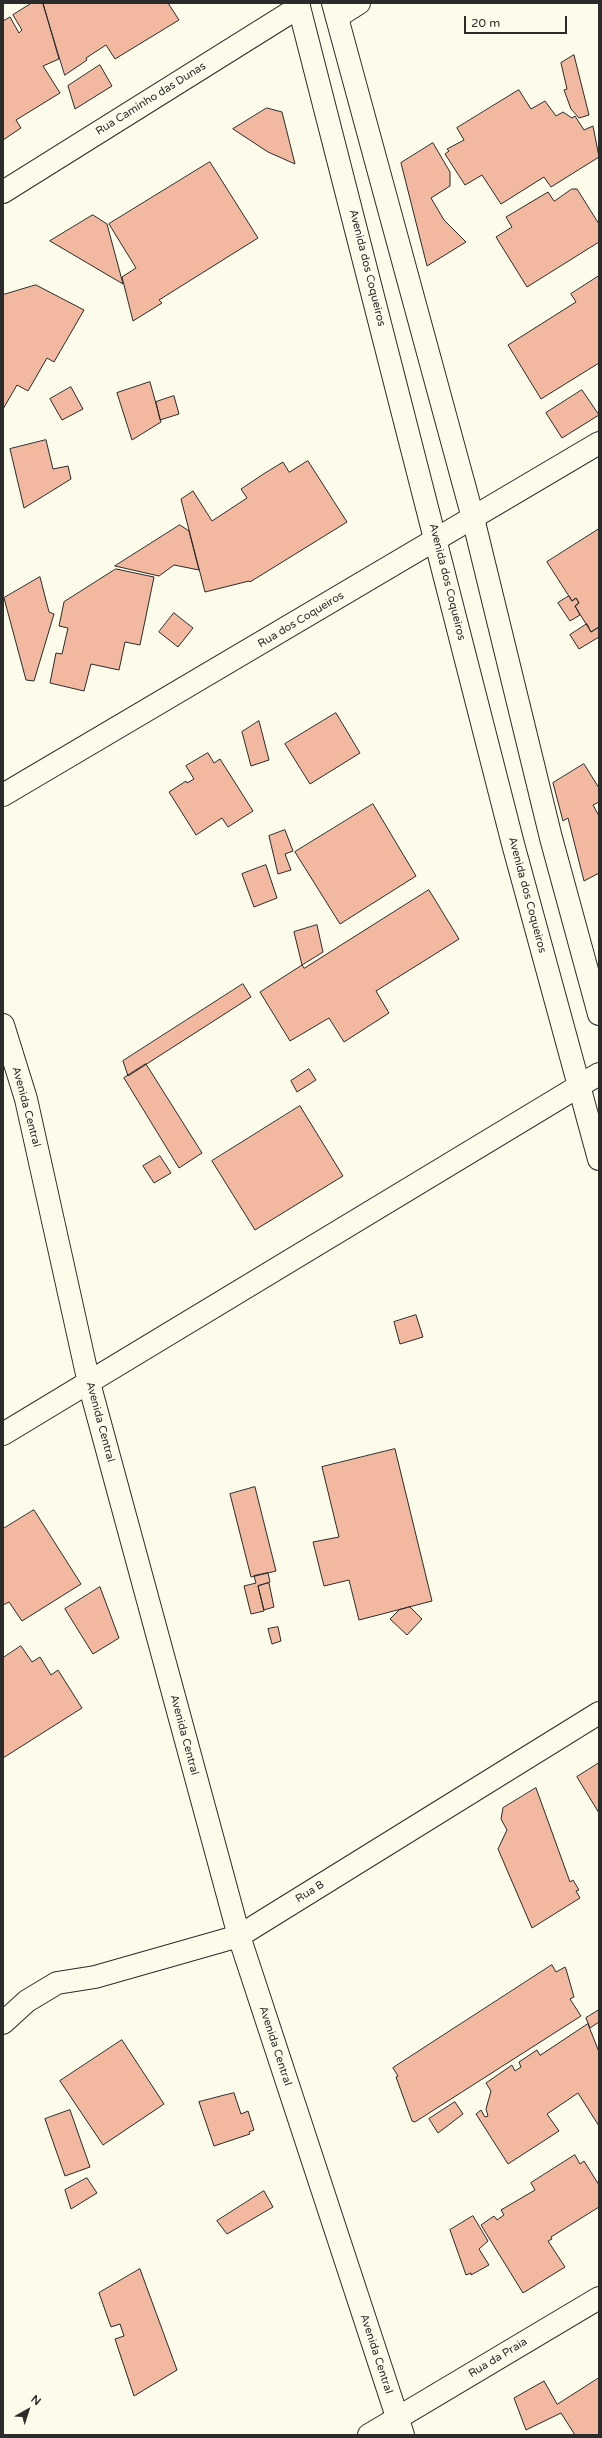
<!DOCTYPE html>
<style>
body{margin:0}
#map{position:relative;width:602px;height:2438px;overflow:hidden;background:#fdfbea;font-family:"Varela Round",sans-serif}
canvas{display:block}
.frame{position:absolute;inset:0;border:4px solid #2b2b2b;pointer-events:none}
.north{position:absolute;left:8px;top:2390px;width:40px;height:40px;-webkit-text-stroke:3px #fdfbea;paint-order:stroke;rotate:39deg;font-size:11px;font-weight:700;line-height:16px;text-align:center;color:#2b2b2b}
.north::after{content:'';display:block;margin:auto;width:14px;height:18px;background:#2b2b2b;clip-path:polygon(50% 0,100% 100%,50% 72%,0 100%)}
.scale{position:absolute;left:464px;top:16px;width:103px;height:18px;box-sizing:border-box;border:2px solid #2b2b2b;border-top:0;padding-left:5px;font-size:12px;line-height:14px;white-space:nowrap;color:#2b2b2b;-webkit-text-stroke:3px #fdfbea;paint-order:stroke}
</style>
<div id="map">
<canvas width="602" height="2438"></canvas>
<div class="frame"></div>
<div class="north">N</div>
<div class="scale">20 m</div>
</div>
<script>
const ctx = document.querySelector('canvas').getContext('2d');
ctx.lineJoin = 'round';
function fillPath(path, color) { ctx.fillStyle = color; ctx.fill(path, 'evenodd'); }
function stroke(path, color, width, dash) { ctx.strokeStyle = color; ctx.lineWidth = width; ctx.lineCap = dash ? 'butt' : 'round'; ctx.setLineDash(dash || []); ctx.stroke(path); }
function label(font, color, halo, rows, align = 'center') {
  ctx.font = font + ' "Varela Round",sans-serif'; ctx.lineWidth = 3; ctx.setLineDash([]); ctx.textBaseline = 'middle'; ctx.strokeStyle = halo; ctx.fillStyle = color; for (const [text, x, y, turn = 0] of rows) {
    ctx.save(); ctx.translate(x, y); ctx.rotate((+turn || 0) * Math.PI / 180); ctx.textAlign = isNaN(turn) ? turn : align; if (halo) ctx.strokeText(text, 0, 0); ctx.fillText(text, 0, 0); ctx.restore();
  }
}
const building = new Path2D(`
 M32,3H43L59,59L43,66L60,93L16,120L21,128L3,140V21L10,17L19,33L22,30L13,15Z
 M43,3H168L179,20L115,59L106,45L86,58L87,60L65,75Z
 M574,55L589,115L579,118L571,109L564,90L567,89L561,63Z
 M100,65L112,86L75,109L68,86Z
 M519,90L531,109L545,101L556,116L563,112L572,118L575,116L584,130L593,126L599,157L551,187L544,177L501,204L482,175L465,185L445,154L449,151L447,149L464,140L457,128Z
 M267,108L282,112L295,164L268,152L233,129Z
 M433,143L450,172V186L431,198L444,220L466,242L427,266L401,163Z
 M210,162L258,238L159,300L162,303L133,321L122,277L136,268L109,224Z
 M572,189H577L599,224V242L527,287L496,237L512,227L506,217L548,192L554,201Z
 M93,215L107,224L123,284L50,241Z
 M599,276V363L541,399L508,345L576,302L571,294Z
 M36,285L84,310L54,362L47,358L28,391L17,385L3,409V295Z
 M150,382L161,422L132,440L117,393Z
 M71,387L83,409L62,420L50,399Z
 M582,390L599,415L562,438L546,413Z
 M174,396L179,414L160,420L156,402Z
 M46,440L53,469L68,466L71,479L24,508L10,449Z
 M308,461L347,522L250,582L249,581L205,592L181,499L193,491L212,521L247,498L241,489L265,473L283,462L289,472Z
 M180,525L189,531L199,570L174,565L159,576L115,566Z
 M599,529V627L591,632L575,606L579,603L576,598L572,601L547,562Z
 M116,569L154,577L140,645L125,642L119,670L91,664L84,691L50,683L56,653L62,654L68,628L59,626L64,602Z
 M40,577L49,612L54,614L34,681L26,680L4,598Z
 M569,596L572,601L576,598L579,603L575,606L580,615L570,621L558,603Z
 M174,613L193,628L178,647L159,632Z
 M587,624L591,632L599,627V637L579,649L570,635Z
 M336,713L360,753L310,784L285,744Z
 M259,721L269,760L251,766L242,732Z
 M208,753L214,763L220,759L253,811L228,827L222,818L196,835L169,792L186,781L187,783L194,779L186,766Z
 M584,764L599,788V802L593,805L599,816V873L584,881L568,818L563,821L553,783Z
 M373,804L416,876L340,924L295,852Z
 M285,830L293,851L285,854L291,870L278,874L269,836Z
 M266,865L277,898L254,907L242,874Z
 M429,890L459,939L376,991L389,1013L344,1042L329,1018L290,1041L260,992L302,965L304,968Z
 M317,925L323,952L302,965L294,932Z
 M243,984L251,997L128,1076L123,1061Z
 M146,1064L202,1153L179,1168L124,1078Z
 M309,1069L316,1080L297,1092L291,1081Z
 M300,1106L343,1176L255,1230L212,1161Z
 M160,1156L171,1173L154,1183L143,1166Z
 M416,1315L423,1337L400,1344L394,1322Z
 M395,1449L432,1601L359,1620L349,1580L324,1586L313,1542L339,1537L322,1467Z
 M255,1487L276,1571L251,1577L230,1494Z
 M34,1510L81,1584L22,1621L9,1602L3,1605V1529Z
 M268,1573L270,1582L258,1586L264,1611L251,1614L244,1586L256,1583L254,1576Z
 M269,1583L274,1607L264,1610L258,1586Z
 M100,1587L119,1638L93,1654L65,1609Z
 M410,1607L422,1619L407,1635L390,1619L399,1610Z
 M278,1627L281,1641L272,1644L268,1629Z
 M21,1646L32,1662L40,1657L51,1675L58,1670L82,1708L3,1758V1658Z
 M599,1763V1813L577,1777Z
 M536,1788L570,1882L573,1880L579,1890L576,1891L580,1898L532,1928L498,1849L507,1830L501,1819L503,1808Z
 M552,1965L556,1972L565,1967L566,1969L574,1997L570,1999L581,2016L415,2122L412,2121L396,2077L398,2076L393,2068Z
 M599,2010V2022L590,2028L586,2018Z
 M588,2024L599,2052V2126L578,2093L547,2114L559,2131L508,2164L476,2114L481,2110L485,2117L488,2116L486,2109L491,2091L486,2083L512,2065L515,2071L521,2067L519,2062L537,2050L540,2055Z
 M122,2040L164,2104L103,2145L60,2081Z
 M234,2093L241,2114L248,2111L254,2130L249,2132L250,2134L214,2146L199,2102Z
 M455,2102L463,2114L438,2133L429,2119Z
 M70,2110L90,2167L65,2176L45,2119Z
 M575,2155L580,2164L584,2161L599,2185V2207L551,2237L552,2239L548,2241L565,2267L523,2293L481,2225L494,2216L497,2220L504,2215L501,2210L535,2190L531,2183Z
 M87,2178L97,2193L71,2209L65,2190Z
 M264,2191L273,2207L227,2234L217,2221Z
 M473,2216L488,2241L479,2249L489,2265L471,2275V2273L466,2275L450,2230Z
 M140,2269L177,2370L134,2396L115,2339L124,2336L120,2324L111,2327L99,2293Z
 M599,2378V2435H575L561,2413L526,2430L514,2398L544,2381L557,2404Z`);
const street = new Path2D(`
 M337,17L359,3
 M3,192L299,7
 M3,795L599,443
 M3,1025L26,1099L89,1383L239,1936L403,2435
 M3,1434L599,1074
 M3,2023L27,2001L57,1983L95,1977L239,1936L599,1713
 M369,2435L599,2298`);
const secondary = new Path2D(`
 M298,3L513,844L599,1159
 M333,3L473,518L551,838L599,1014`);
const streetNames = [
 ["Rua Caminho das Dunas",151,99,-32],
 ["Avenida dos Coqueiros",367,268,76],
 ["Avenida dos Coqueiros",447,582,76],
 ["Rua dos Coqueiros",301,620,-31],
 ["Avenida dos Coqueiros",527,895,75],
 ["Avenida Central",26,1107,75],
 ["Avenida Central",100,1422,75],
 ["Avenida Central",184,1735,75],
 ["Rua B",310,1892,-32],
 ["Avenida Central",275,2046,72],
 ["Avenida Central",376,2354,72],
 ["Rua da Praia",498,2358,-31]
];
fillPath(building, '#f2b8a0');
stroke(building, '#2b2b2b', 1);
stroke(street, '#2b2b2b', 24);
stroke(secondary, '#2b2b2b', 24);
stroke(street, '#fdfbea', 22);
stroke(secondary, '#fdfbea', 22);
label('11px', '#2b2b2b', '#fdfbea', streetNames);
</script>
